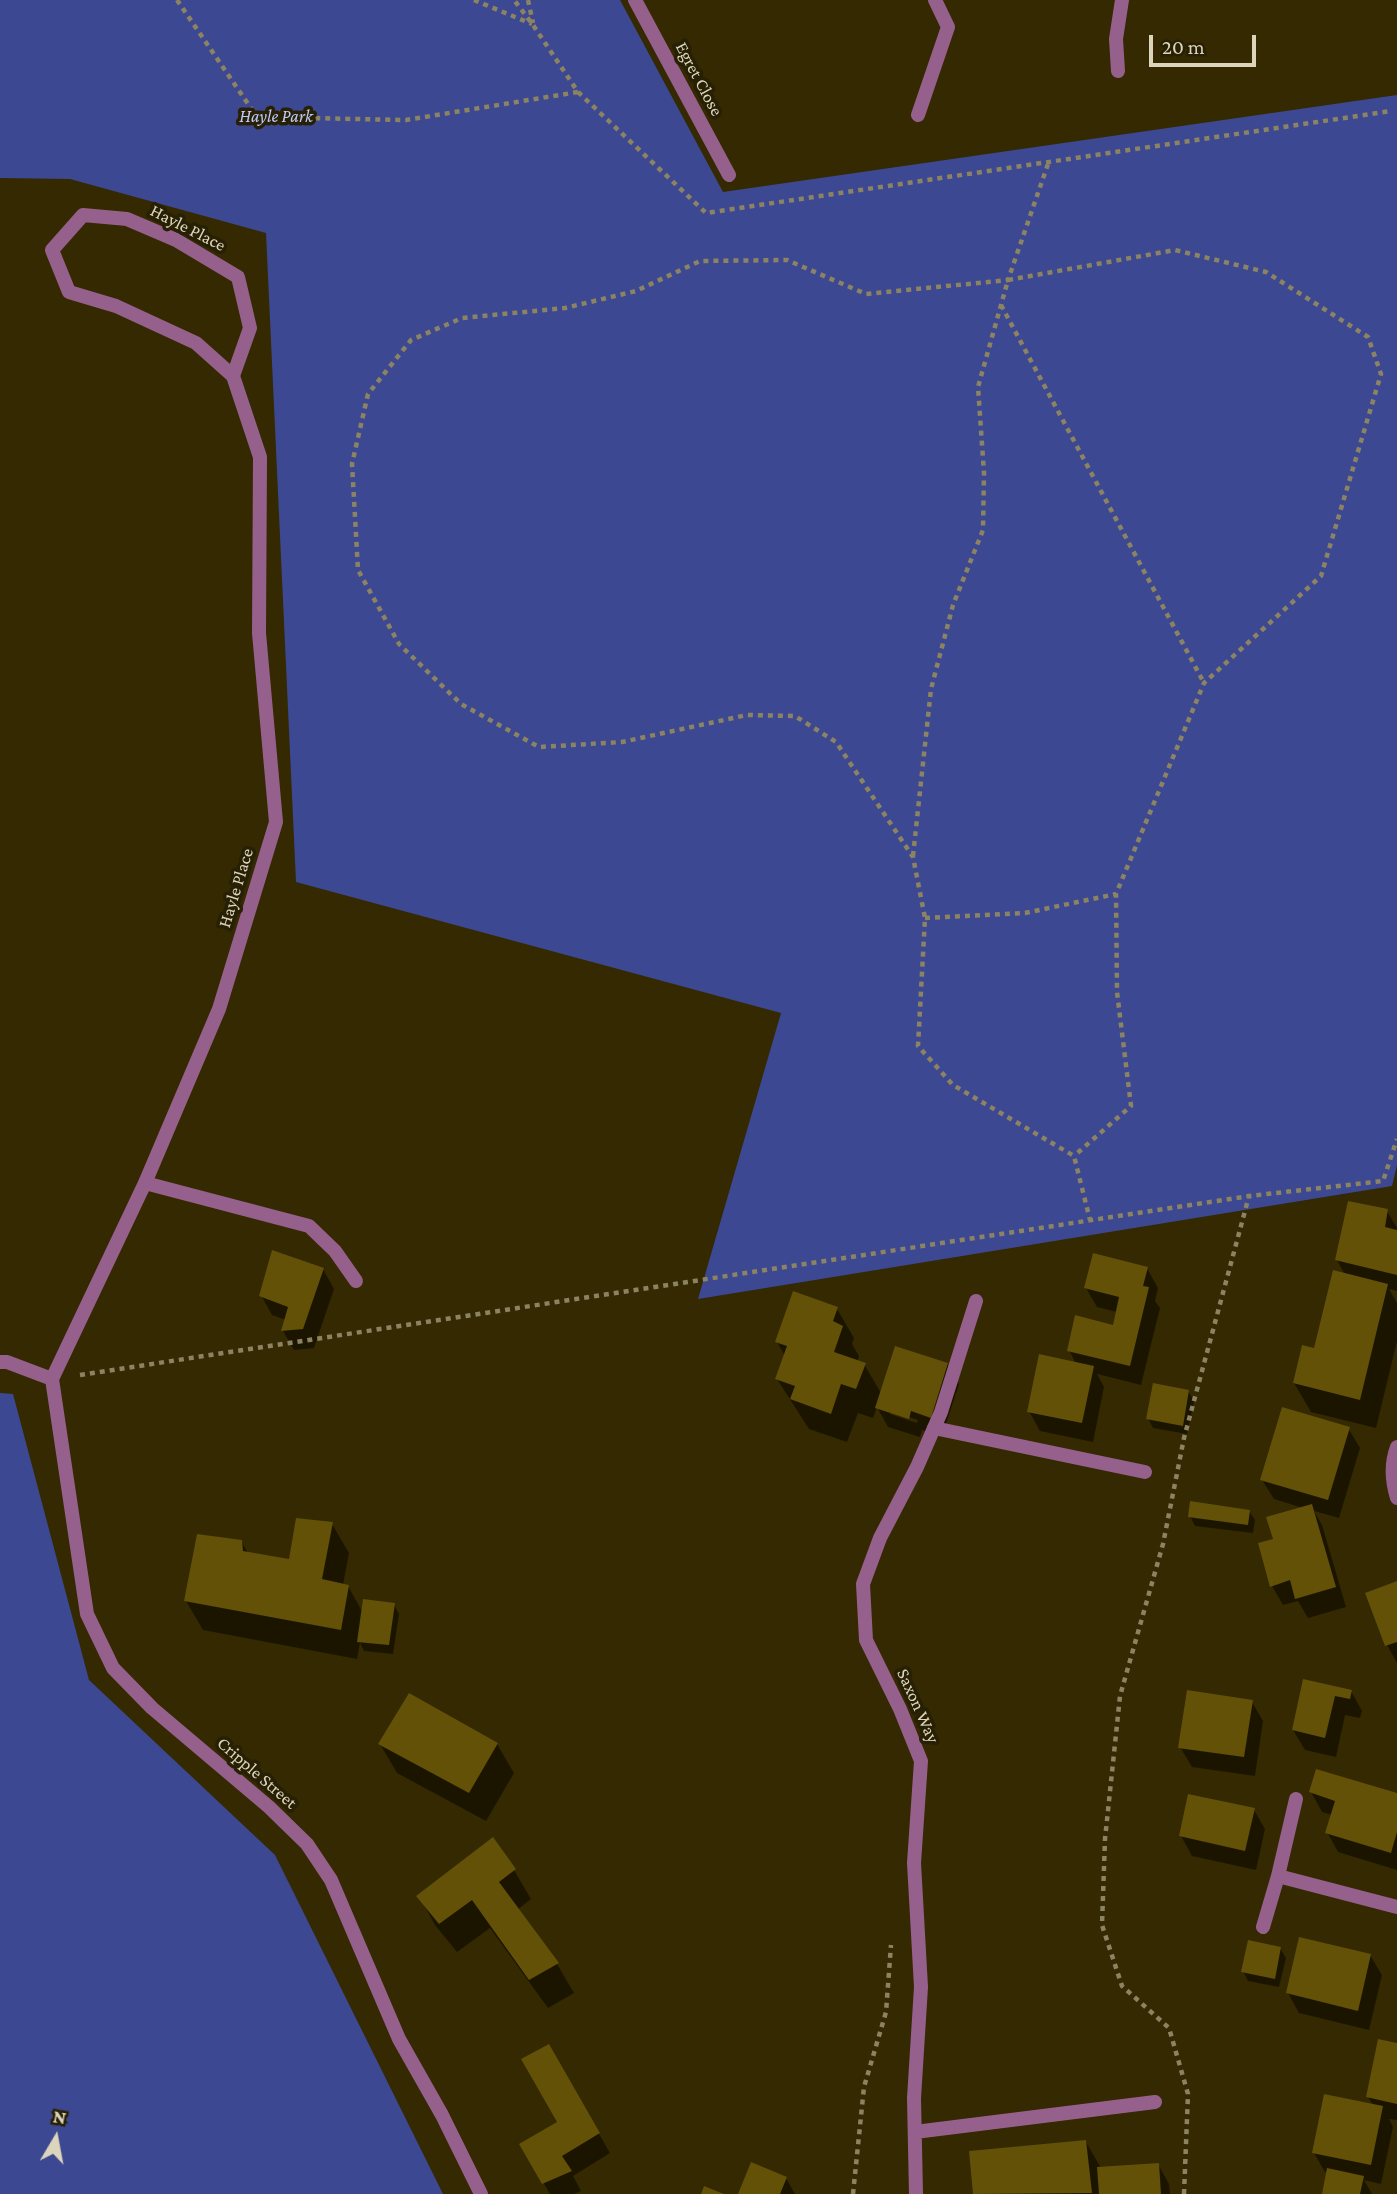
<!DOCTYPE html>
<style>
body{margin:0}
#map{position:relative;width:1397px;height:2194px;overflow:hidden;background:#342901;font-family:"Crimson Pro",serif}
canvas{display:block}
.north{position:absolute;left:21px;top:2103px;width:70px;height:70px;-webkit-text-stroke:5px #272005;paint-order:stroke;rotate:10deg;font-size:19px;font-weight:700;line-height:28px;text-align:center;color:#dcd5bb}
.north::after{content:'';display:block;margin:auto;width:24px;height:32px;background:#dcd5bb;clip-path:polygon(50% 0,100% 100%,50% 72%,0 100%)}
.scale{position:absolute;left:1149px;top:35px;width:107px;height:32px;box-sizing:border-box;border:4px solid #dcd5bb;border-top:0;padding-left:9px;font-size:21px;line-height:24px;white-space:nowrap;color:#dcd5bb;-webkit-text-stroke:5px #272005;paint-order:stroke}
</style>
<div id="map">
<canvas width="1397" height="2194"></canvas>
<div class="north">N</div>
<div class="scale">20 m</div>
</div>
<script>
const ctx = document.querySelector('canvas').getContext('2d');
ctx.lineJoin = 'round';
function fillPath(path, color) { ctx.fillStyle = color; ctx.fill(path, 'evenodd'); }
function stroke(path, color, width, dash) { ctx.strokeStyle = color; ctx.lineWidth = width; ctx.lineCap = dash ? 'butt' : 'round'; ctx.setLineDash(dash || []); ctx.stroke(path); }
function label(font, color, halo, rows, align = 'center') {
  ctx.font = font + ' "Crimson Pro",serif'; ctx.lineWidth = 7; ctx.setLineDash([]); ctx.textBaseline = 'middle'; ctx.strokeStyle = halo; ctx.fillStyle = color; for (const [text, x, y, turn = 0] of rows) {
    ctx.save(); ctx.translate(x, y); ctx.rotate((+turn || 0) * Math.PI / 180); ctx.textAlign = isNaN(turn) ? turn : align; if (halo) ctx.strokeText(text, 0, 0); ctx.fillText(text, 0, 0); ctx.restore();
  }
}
const green = new Path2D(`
 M0,0H620L723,192L1397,95V1165L1392,1186L698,1299L781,1013L296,882L266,233L70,179L0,178Z
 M0,1393L13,1394L89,1680L275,1855L443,2194H0Z`);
const shadow = new Path2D(`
 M1387,1211L1397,1228V1291L1389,1289L1397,1303V1341L1376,1428L1311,1412L1294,1383L1315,1350L1345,1275L1337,1260Z
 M1147,1268L1158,1288L1155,1301L1160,1308L1141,1385L1097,1374L1104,1387L1093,1442L1040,1431L1029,1411L1076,1364L1069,1350L1114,1327L1117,1312L1097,1307L1086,1288Z
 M323,1269L334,1289L314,1348L294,1350L283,1331L286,1320L272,1315L261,1295Z
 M837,1309L854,1338L852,1344L859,1356L857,1362L864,1364L881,1393L947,1364L959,1384L942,1436L922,1430L920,1437L888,1427L877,1407L873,1418L858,1413L847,1442L809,1429L777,1379L785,1356L777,1342ZM890,1411L918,1420L917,1423L890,1414Z
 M1188,1391L1194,1401L1187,1434L1153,1428L1148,1418Z
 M1348,1428L1360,1448L1339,1518L1314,1511L1322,1525L1346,1607L1308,1618L1298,1601L1283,1605L1272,1586L1275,1540L1303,1508L1274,1499L1262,1480Z
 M1249,1511L1255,1520L1253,1533L1195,1526L1190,1516Z
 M332,1524L349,1553L343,1585L348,1586L363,1613L394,1605L399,1614L393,1654L364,1651L360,1643L357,1659L203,1630L186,1601L241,1541L248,1553L291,1561Z
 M1397,1583V1663L1387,1645Z
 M1305,1681L1351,1691L1362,1711L1360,1718L1345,1715L1336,1757L1305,1750L1293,1730Z
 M1252,1702L1263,1721L1255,1776L1192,1767L1180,1747Z
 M380,1744H497L514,1773L486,1821L397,1773Z
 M1311,1792L1397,1795V1870L1338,1852L1327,1832L1332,1815L1322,1812Z
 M1254,1810L1265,1829L1256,1870L1192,1856L1181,1836Z
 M514,1870L531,1899L517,1910L557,1964L574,1993L548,2008L490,1928L457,1952L435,1925L419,1896Z
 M1280,1948L1286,1958L1279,1987L1248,1981L1243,1971Z
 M1370,1955L1382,1975L1369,2030L1299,2013L1288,1993Z
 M1397,2044V2120L1389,2119L1393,2127L1381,2184L1364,2180L1372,2194H1324L1328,2173L1325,2172L1314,2153L1373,2105L1368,2097Z
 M549,2047L610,2153L573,2176L581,2191L574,2194H550L521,2145L560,2122Z
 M1086,2142L1101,2168L1158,2164L1169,2184L1170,2194H974L971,2153Z
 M786,2178L795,2194H740Z`);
const building = new Path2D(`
 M1348,1201L1388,1209L1385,1227L1397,1230V1275L1335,1260Z
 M272,1250L324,1268L303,1329L281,1331L288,1307L259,1296Z
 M1093,1253L1148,1267L1143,1286L1149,1287L1130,1366L1067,1351L1075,1315L1113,1325L1119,1297L1084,1288Z
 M1333,1270L1388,1284L1360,1400L1293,1383L1302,1345L1314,1348Z
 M793,1291L838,1307L833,1321L843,1326L834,1352L866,1363L856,1389L841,1384L831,1414L790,1399L795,1386L775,1379L787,1346L775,1342Z
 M895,1346L948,1363L931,1418L911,1411L909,1419L875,1408Z
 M1039,1354L1094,1366L1082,1423L1027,1412Z
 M1153,1383L1189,1390L1183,1426L1146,1419Z
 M1282,1407L1350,1427L1328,1500L1260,1480Z
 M1190,1501L1250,1510L1248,1525L1188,1517Z
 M1312,1504L1336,1587L1295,1599L1290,1580L1270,1587L1258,1543L1273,1539L1266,1517Z
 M296,1518L333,1522L322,1579L349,1585L341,1630L184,1601L197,1534L242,1540L243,1551L289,1559Z
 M1397,1581V1642L1385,1646L1365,1593Z
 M363,1599L395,1603L389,1645L357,1642Z
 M1303,1679L1352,1690L1350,1699L1335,1696L1325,1738L1292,1730Z
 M1187,1690L1253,1700L1244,1757L1178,1748Z
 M409,1693L498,1743L469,1793L378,1744Z
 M1316,1769L1397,1793V1832L1391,1853L1325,1833L1335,1801L1309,1792Z
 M1188,1794L1255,1808L1245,1851L1179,1836Z
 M493,1837L516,1869L499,1882L559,1963L529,1980L472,1900L439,1924L416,1896Z
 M1299,1937L1371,1954L1358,2011L1286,1993Z
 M1248,1940L1281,1947L1275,1979L1241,1972Z
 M1378,2039L1397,2043V2104L1366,2097Z
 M549,2044L600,2133L562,2156L572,2171L542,2184L519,2144L557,2122L521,2059Z
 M1324,2094L1383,2106L1371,2165L1312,2153Z
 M1086,2140L1092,2193L973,2194L969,2151Z
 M751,2162L787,2177L780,2194H738Z
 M1159,2163L1161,2194H1099L1097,2167Z
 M1327,2168L1364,2176L1360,2194H1322Z
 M704,2186L724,2194H701Z`);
const path = new Path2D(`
 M177,0L257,117L406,120L578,92L533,25L514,0
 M474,0L532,24
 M528,0L533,23
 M578,92L706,213L1391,111
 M1048,164L1008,280L866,294L787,260L700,261L636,291L565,308L462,318L411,340L368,394L352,464L358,570L399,644L461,704L539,747L622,742L747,715L795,716L836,742L913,857L925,918L918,1046L953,1085L1074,1156L1090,1220
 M1001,305L1204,683
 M913,856L931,689L953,605L983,530L984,473L978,387L1008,280L1175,250L1266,272L1368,337L1381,374L1321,576L1204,683L1116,894L1117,992L1131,1106L1074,1156
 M925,918L1025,913L1116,894
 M80,1375L1249,1196L1383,1181L1397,1139
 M853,2194L864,2087L886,2012L891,1945
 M1184,2194L1188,2094L1169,2028L1122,1986L1102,1925L1105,1839L1120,1696L1163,1544L1184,1438L1249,1196`);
const lane = new Path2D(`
 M145,1183L309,1226L335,1251L356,1281
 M934,1428L1145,1472`);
const street = new Path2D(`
 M635,0L729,175
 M1118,71L1116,39L1122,0
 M918,115L948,27L935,0
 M0,1362H7L52,1379
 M52,1379L145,1183L219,1009L276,822L259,633L260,457L233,376L196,343L116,306L69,292L52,250L83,215L127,219L176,240L238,277L250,328L233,376
 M52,1379L87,1614L113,1668L152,1708L269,1807L307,1844L331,1880L399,2039L442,2115L481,2194
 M1397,1447C1391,1463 1392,1482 1397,1498
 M1296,1799L1278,1876L1397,1907
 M1263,1927L1278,1876
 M915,2132L1155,2102
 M916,2194L914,2098L921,1987L914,1863L921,1761L900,1709L866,1640L863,1584L880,1538L917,1467L941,1412L976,1301`);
const streetNames = [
 ["Egret Close",699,79,62],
 ["Hayle Place",188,228,27],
 ["Hayle Place",236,888,-73],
 ["Saxon Way",918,1706,66],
 ["Cripple Street",257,1773,41]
];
const parkNames = [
 ["Hayle Park",276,116]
];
fillPath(green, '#3d4892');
fillPath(shadow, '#0007');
fillPath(building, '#625107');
stroke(path, '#8c8363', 4.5, [5, 5]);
stroke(lane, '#96608c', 14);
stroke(street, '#96608c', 14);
label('18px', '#dcd5bb', '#272005', streetNames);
label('italic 18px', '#bfcbfc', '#272005', parkNames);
</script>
